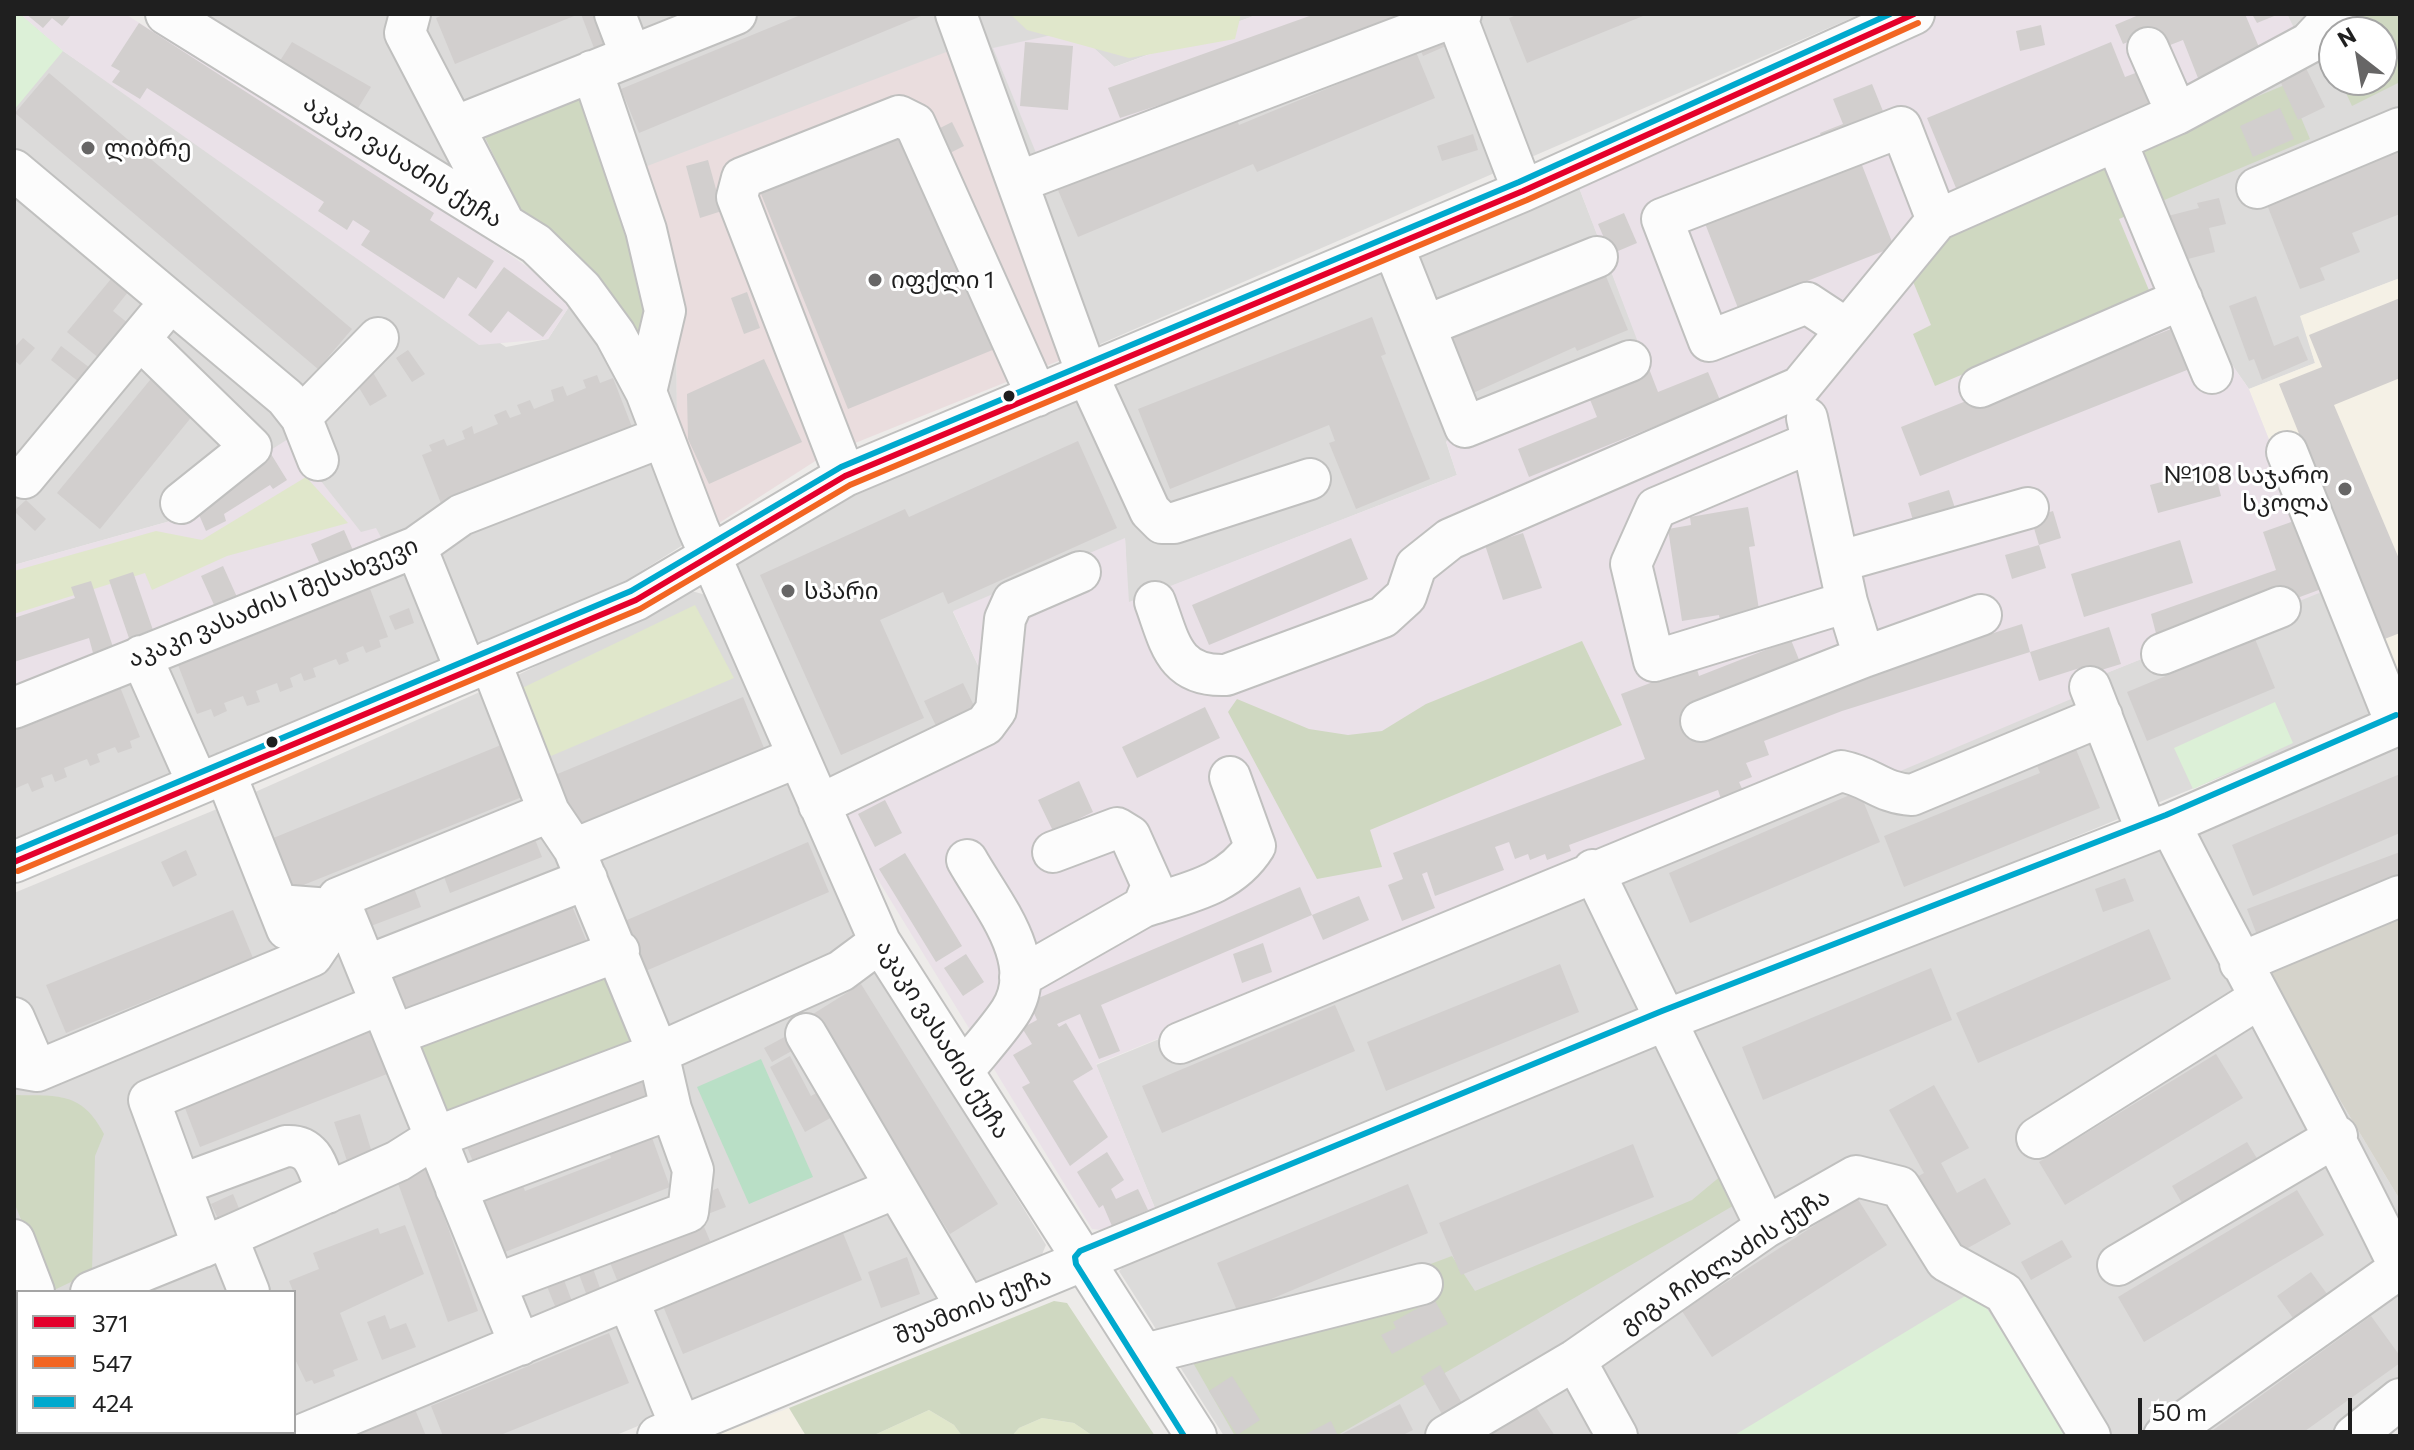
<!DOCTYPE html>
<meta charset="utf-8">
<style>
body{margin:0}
#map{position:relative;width:2414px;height:1450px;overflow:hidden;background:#edebe9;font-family:Commissioner,sans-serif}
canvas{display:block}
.frame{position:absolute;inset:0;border:16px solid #1f1f1f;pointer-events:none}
.legend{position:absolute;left:16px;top:1290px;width:280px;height:144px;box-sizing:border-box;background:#fff;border:2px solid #a5a5a5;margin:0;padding:10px 14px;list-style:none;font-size:24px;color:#1f1f1f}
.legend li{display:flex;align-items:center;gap:16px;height:40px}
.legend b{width:40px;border:2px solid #a5a5a5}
.north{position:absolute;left:2318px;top:16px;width:80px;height:80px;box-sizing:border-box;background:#fff;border:2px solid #a5a5a5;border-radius:50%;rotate:329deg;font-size:22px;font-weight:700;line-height:32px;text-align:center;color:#1f1f1f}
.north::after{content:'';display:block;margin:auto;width:28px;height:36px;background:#676666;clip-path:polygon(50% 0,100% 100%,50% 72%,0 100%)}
.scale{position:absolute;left:2138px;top:1398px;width:214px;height:36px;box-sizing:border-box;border:4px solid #1f1f1f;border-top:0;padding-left:10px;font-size:24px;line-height:28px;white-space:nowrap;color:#1f1f1f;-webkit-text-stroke:6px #fff;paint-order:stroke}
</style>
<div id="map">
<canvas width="2414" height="1450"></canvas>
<div class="frame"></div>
<ul class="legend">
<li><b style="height:10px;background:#e4002b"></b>371</li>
<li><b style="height:10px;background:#f26522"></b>547</li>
<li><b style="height:10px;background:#00a9ce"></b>424</li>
</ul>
<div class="north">N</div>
<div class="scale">50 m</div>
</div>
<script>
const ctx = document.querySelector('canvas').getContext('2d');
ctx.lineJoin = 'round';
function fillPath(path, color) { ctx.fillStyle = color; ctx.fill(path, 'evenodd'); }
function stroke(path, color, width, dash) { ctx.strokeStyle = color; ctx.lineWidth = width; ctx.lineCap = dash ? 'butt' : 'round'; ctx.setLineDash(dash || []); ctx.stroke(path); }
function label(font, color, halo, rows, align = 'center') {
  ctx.font = font + ' Commissioner,"Noto Sans Georgian",sans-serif'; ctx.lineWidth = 6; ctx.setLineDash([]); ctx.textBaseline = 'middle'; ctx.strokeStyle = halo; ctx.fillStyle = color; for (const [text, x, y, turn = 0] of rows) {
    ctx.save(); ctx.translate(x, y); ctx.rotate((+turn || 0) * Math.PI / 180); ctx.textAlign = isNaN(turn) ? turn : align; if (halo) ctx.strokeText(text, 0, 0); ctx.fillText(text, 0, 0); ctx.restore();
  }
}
const residential = new Path2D(`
 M14,14H20L63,51L506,347L548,339L574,299L605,347L683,545L605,594L14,839V701L361,533L174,520L14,565Z
 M185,14H1259L1114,67L1074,30L1041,165L1432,14H1861L1098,345L983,39L676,289L677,421L585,275Z
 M2287,14H2400V278L2301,316L2315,363L2249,389L2202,322L2122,132L2299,40ZM2334,32H2382V80H2334Z
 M1578,185L1645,358L1446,442L1457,475L1128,603L1125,539L953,612L988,687L985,713L832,787L734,565L886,477Z
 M2329,589L2377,713L1157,1213L1096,1065L1851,755L2086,681L2281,603Z
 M688,590L706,595L860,942L1046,1245L1040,1259L614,1436H14V893L217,809L518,675ZM18,1292H294V1432H18Z
 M2400,741V910L2263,972L2400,1200V1397L2347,1436H1224L1119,1271L1134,1256Z`);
const commercial = new Path2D(`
 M983,38L1098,345L823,456L716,525L677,421L676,289L642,168Z`);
const industrial = new Path2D(`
 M20,14H125L455,217L574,299L548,339L479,345L63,51Z
 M1259,14H1432L1041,165L993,48L1074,30L1115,67Z
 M1941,14H2287L2300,40L2122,132L2202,322L2249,389L2329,589L2292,604L2281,603L2087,681L2083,694L1891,775L1851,756L1096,1064L1157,1213L1112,1231L1092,1229L869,865L832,787L973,725L988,687L953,611L1125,538L1129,602L1457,475L1446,441L1644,358L1578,185Z
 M288,439L361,532L376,528L389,552L14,701V565L174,520L192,500Z`);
const education = new Path2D(`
 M2400,278V703L2329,589L2249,389L2315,363L2300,316Z
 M789,1408L806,1436H714Z`);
const construction = new Path2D(`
 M2400,910V1200L2263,972Z`);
const grass = new Path2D(`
 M1010,14H1241L1235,39L1129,58L1027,30Z
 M306,477L348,523L227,556L152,590L145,573L14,614V571L156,531L202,540Z
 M695,605L734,678L551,756L516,691Z
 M929,1410L954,1425L962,1436H872Z
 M1042,1418L1074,1423L1093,1436H1012L1019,1428Z`);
const forest = new Path2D(`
 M2365,14H2400V82L2352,106L2340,80H2382V32H2347Z
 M2287,84L2310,139L2119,219L2151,295L1935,386L1913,334L1931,325L1909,272L1943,228Z
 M588,93L640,245L649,345L584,262L524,219L484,135Z
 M1582,641L1622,725L1370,830L1382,867L1317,879L1228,712L1237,699L1309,729L1348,735L1382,731L1426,704Z
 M612,971L640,1037L444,1119L412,1047Z
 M14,1095C57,1096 82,1091 104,1134L95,1156L92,1272L50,1292L14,1202Z
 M1722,1175L1738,1203L1336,1436H1235L1188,1354L1452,1256L1475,1291L1692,1200Z
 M1054,1301L1067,1303L1155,1436H1093L1074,1423L1042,1418L1019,1428L1012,1436H962L954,1425L929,1410L872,1436H806L789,1408Z
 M129,1432H262L263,1434L131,1436Z`);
const park = new Path2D(`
 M14,14H20L63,51L14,110Z
 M2275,702L2293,743L2193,789L2174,748Z
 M1975,1290L2069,1436H1733Z`);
const pitch = new Path2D(`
 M761,1059L813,1177L749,1204L697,1087Z`);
const building = new Path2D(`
 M26,14H72L62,26L52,18L43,28Z
 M445,14H579L455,64L436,18Z
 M581,14H608L618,39L594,48Z
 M803,14H926L639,133L621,89Z
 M1315,14H1423L1380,32L1120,118L1108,88Z
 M1519,14H1648L1527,63L1509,18Z
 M2141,14H2245L2261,52L2198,78L2183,40L2160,49L2153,31L2123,44L2115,25Z
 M2252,14H2279L2257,23Z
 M139,23L434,213L430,220L494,261L476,289L458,277L444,299L361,245L370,231L353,220L347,230L318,211L324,202L147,88L140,99L112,82L120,71L111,66Z
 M2041,25L2045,45L2020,51L2016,31Z
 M1440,30L1446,46L1423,56L1417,40Z
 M292,42L371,87L355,113L278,64Z
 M1025,42L1073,46L1068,110L1020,106Z
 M2111,42L2125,77L2138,72L2152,107L1956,188L1927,118Z
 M1416,52L1435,98L1257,172L1253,164L1078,237L1058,190L1236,117L1239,125Z
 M2302,60L2325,107L2298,120L2276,72Z
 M49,73L352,329L318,369L15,113Z
 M1872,84L1889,126L1827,151L1820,133L1843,124L1833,99Z
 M2280,108L2294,139L2253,157L2240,126Z
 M952,122L964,146L946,155L934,131Z
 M907,130L995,349L848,409L759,189Z
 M1473,134L1478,150L1442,161L1437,146Z
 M2400,143V214L2352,233L2360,252L2320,268L2325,280L2300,289L2264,197Z
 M1858,155L1894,247L1738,308L1699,208Z
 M708,160L722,211L700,218L686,166Z
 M2219,198L2226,224L2209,228L2215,252L2184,260L2178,236L2166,239L2160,218L2199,208L2197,203Z
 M1624,213L1637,243L1611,254L1598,224Z
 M504,267L563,310L543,337L508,311L491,333L468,315Z
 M1603,269L1628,330L1577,351L1575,347L1462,398L1437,337Z
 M111,279L128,292L113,311L129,324L100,359L67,332Z
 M747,292L760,328L744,334L731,298Z
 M2256,296L2274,346L2298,336L2308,360L2262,380L2254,359L2249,361L2229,306Z
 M2400,298V378L2334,405L2400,561V633L2382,640L2279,384L2322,367L2309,335Z
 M1372,317L1386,354L1381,356L1430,479L1356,509L1329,443L1335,441L1329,425L1170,489L1138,409Z
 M2176,327L2192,368L1920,476L1901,427L2114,342L2118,350Z
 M23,338L35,348L20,365L14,360V348Z
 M61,346L90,368L79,382L51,360Z
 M408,350L425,374L412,382L396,358Z
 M764,359L802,442L709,484L688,439L687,394Z
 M1646,361L1658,392L1708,372L1720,400L1529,477L1518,449L1597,417L1585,387Z
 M372,371L387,396L370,406L355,381Z
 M155,374L198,409L100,529L57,493Z
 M597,375L600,383L613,378L632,427L622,431L625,438L442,506L422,455L432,451L429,445L444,439L447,446L465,439L462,431L472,426L474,434L498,424L494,415L506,410L510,418L521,414L517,405L530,400L534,409L554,401L551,390L563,386L567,396L586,388L583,380Z
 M1078,441L1117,528L948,604L943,592L880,620L924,718L841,755L760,575L905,509L909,517Z
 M271,454L287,480L273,489L270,485L224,514L226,521L206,531L194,503Z
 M2214,468L2221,496L2158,513L2150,485Z
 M1949,490L1955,508L1916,531L1908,503Z
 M26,500L46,519L35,531L14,511Z
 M1748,507L1755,546L1749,547L1761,622L1721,628L1719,615L1682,621L1668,529L1691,525L1690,517Z
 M2053,511L2061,538L2039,545L2046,568L2012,579L2005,555L2039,545L2031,518Z
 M2294,521L2324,588L2160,649L2151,614L2276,570L2263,532Z
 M344,530L356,557L323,571L311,544Z
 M1523,533L1542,588L1503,600L1485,545Z
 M1351,538L1368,579L1209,645L1192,605Z
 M2180,540L2193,583L2084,617L2071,574Z
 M223,566L237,597L215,607L201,576Z
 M133,572L154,633L130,641L109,580Z
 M91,581L113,647L93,653L89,638L14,662V618L75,598L71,587Z
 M369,586L388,637L379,640L381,647L366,653L363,646L346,653L349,661L339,665L336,659L313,668L316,677L304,681L301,673L290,678L293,687L280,692L277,683L256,691L260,702L247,706L243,696L224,703L227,711L214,717L211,709L197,714L178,665L188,661L186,654L201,648L204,654L232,643L229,637L258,626L260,632L289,620L286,612Z
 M409,608L414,623L395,630L389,616Z
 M2022,624L2030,652L1842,711L1764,741L1769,755L1746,763L1752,777L1739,782L1743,791L1721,799L1718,790L1569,845L1571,851L1547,860L1545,854L1530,860L1528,854L1515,859L1509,842L1495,847L1504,870L1435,896L1427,872L1422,874L1435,908L1402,921L1388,885L1403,879L1393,853L1645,759L1621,694L1696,666L1699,676L1791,640L1802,667L1684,713L1695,742L1833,689L1858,676Z
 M2109,627L2121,664L2085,675L2083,667L2039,681L2030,652Z
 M2255,639L2275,688L2147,741L2127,692Z
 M963,683L977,712L938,730L924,701Z
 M120,687L140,737L130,741L132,748L118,753L115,747L97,754L100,762L90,766L87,759L64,768L67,777L55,782L52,774L41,778L44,787L32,792L28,783L14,789V731L40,721L37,712Z
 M743,697L764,748L576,827L555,775Z
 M1205,707L1220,738L1137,778L1122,747Z
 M2073,742L2100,808L1904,887L1884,836L2040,773L2034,758Z
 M506,743L527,795L286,892L266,841Z
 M2400,774V833L2253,896L2232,845Z
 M1079,781L1093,812L1053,831L1038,800Z
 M1859,791L1880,842L1690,923L1669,873Z
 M885,800L902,833L875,847L858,814Z
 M530,827L542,857L450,893L439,863Z
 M808,842L829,892L641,973L620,923Z
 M186,850L197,875L173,887L161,862Z
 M2400,852V881L2257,935L2247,909Z
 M905,853L962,946L936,962L879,869Z
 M410,877L421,907L363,929L352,899Z
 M2125,878L2134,901L2103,912L2095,889Z
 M1300,887L1312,915L1101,1005L1120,1051L1099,1059L1080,1014L1057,1024L1059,1027L1066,1023L1093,1069L1073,1081L1108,1137L1070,1166L1022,1087L1030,1083L1013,1055L1032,1044L1022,1028L1037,1020L1029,1002Z
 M567,894L589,947L406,1022L385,969Z
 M1359,896L1369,920L1323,940L1312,915Z
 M233,910L253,958L66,1033L46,985Z
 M2149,929L2171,979L1978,1063L1956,1013Z
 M1263,943L1272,972L1242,983L1233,954Z
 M966,954L984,982L963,996L944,968Z
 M1560,964L1579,1012L1386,1091L1367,1042Z
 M1931,968L1952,1020L1763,1100L1742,1047Z
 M861,984L998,1204L950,1234L813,1014Z
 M1335,1005L1355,1051L1162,1133L1142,1086Z
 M366,1021L387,1074L200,1147L180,1095Z
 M790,1034L797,1048L772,1062L764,1048Z
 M2216,1054L2243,1098L2065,1205L2039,1162Z
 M790,1056L811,1096L820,1091L834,1116L805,1132L770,1067Z
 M642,1071L653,1098L476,1169L465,1142Z
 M1934,1085L1969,1148L1941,1163L1957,1193L1985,1178L2011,1224L1957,1254L1915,1178L1924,1173L1889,1110Z
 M360,1114L373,1156L348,1164L334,1122Z
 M651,1135L670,1187L505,1252L484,1200L523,1186L525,1191L611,1158L609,1152Z
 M2247,1142L2264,1170L2189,1215L2172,1186Z
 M1633,1144L1654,1197L1461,1275L1439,1223Z
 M1107,1152L1124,1180L1111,1189L1116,1199L1138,1189L1148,1210L1112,1226L1103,1205L1099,1208L1077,1172Z
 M425,1164L478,1311L448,1322L395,1175Z
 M1408,1184L1428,1233L1238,1313L1217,1263Z
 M718,1188L726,1207L700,1217L693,1199Z
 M2297,1190L2324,1235L2144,1342L2118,1297Z
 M233,1194L243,1218L222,1227L211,1204Z
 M1857,1198L1887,1245L1712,1357L1682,1311Z
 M702,1222L713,1248L619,1285L609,1260Z
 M405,1225L424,1274L340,1313L358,1360L333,1370L335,1376L314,1384L312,1380L306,1382L294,1357L295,1296L289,1281L319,1269L313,1253L378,1228L380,1234Z
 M843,1233L862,1280L683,1354L663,1306Z
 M2062,1240L2072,1257L2031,1280L2021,1262Z
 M907,1257L920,1294L881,1308L868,1272Z
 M590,1260L601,1291L587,1296L576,1266Z
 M561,1272L573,1304L557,1311L544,1279Z
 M2311,1272L2330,1298L2296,1322L2277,1296Z
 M1434,1299L1448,1324L1392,1354L1381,1335L1396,1328L1393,1322Z
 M385,1315L390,1329L406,1323L416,1347L382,1360L367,1322Z
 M2371,1316L2400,1356V1363L2298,1436H2205Z
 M609,1333L629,1383L498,1436H443L431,1406Z
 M1440,1365L1463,1405L1443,1416L1421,1377Z
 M1232,1376L1260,1420L1237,1435L1209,1391Z
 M412,1402L426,1436H362L357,1425Z
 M1400,1404L1413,1430L1401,1436H1338Z
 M1534,1404L1555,1436H1484Z
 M1331,1421L1338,1436L1306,1434Z
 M18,1427V1432H80L82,1436H14V1429Z`);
const minor = new Path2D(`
 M166,14L536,244L582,289L615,334L646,392L698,528L880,942L1196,1436
 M410,14L405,33L504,223
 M615,14L631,56
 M956,14L1087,374L1150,511L1162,523H1174L1310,479
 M1456,16L1523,191
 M2148,48L2177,114
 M592,71L646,230L665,311L646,392
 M454,127L736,14
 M2116,141L2212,373
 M14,170L286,398L301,417L318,460
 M1018,182L1461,14
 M2257,188L2400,128
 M1393,246L1465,427L1630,361
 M1425,326L1597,257
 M1845,328L1807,303L1709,341L1662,219L1901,127L1937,220
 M140,339L251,447L181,503
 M1980,387L2182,299
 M301,417L378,338
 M1812,442L1656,508L1631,564L1654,661L1847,602
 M2287,452L2397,726
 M845,476L737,197L742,178L899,116L915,124L1037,396
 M24,478L157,318
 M416,547L466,671
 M1841,561L2028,508
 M1155,602C1170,643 1174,677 1226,675L1383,617L1406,596L1416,566L1450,539L1800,387L1937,220L2177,114L2309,43L2336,14
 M2162,654L2280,607
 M141,656L198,784
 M1864,657L1981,615
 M490,661L549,812
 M2090,687L2147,832
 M14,708L416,547L461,515L662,437
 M1701,721L1864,657L1847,602L1807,418
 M225,773L287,929
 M819,805L985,725L996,710L1005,619L1013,601L1080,572
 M2170,824C2245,973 2327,1117 2400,1268
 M14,862L636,600L845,476L1523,191L1914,14
 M1593,870L1766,1227
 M278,905L343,910L520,1345
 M1143,907C1186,893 1230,886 1255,846L1230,777
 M2240,963L2400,896
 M366,966L587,879
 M1020,977L1143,907L1152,885L1130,836L1117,828L1053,852
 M14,1018L37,1071
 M806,1034L967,1308
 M394,1035L619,951
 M1180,1043L1841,771C1872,777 1880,793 1912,795L2102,716
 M14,1067L37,1071L312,956L343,910L338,898L549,812L574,849L798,757
 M963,1071C978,1052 996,1033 1010,1012C1043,962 991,903 967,860
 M2037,1138L2258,999
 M180,1185L286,1146C315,1144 318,1170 327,1193
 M456,1189L671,1109L658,1053L574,849
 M227,1237L249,1292
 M14,1240L34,1292
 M203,1247L149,1100L381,1004
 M2118,1265L2337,1136
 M496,1284L688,1212L693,1170L671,1109
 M91,1292L227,1237L398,1161L436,1137L658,1053L841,971L880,942
 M628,1300L681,1427
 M14,1324L18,1322
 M1145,1354L1422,1284
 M1575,1360L1617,1436
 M91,1432L92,1436
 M299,1436L896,1188
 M658,1436L1666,1020L2170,824L2400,724
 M1446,1436L1575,1360L1766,1227L1856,1176L1900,1187L1946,1261L2004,1293L2090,1436
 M2164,1436L2400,1268
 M2354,1436L2400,1399`);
const bus1 = new Path2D(`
 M14,862L636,600L845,476L1523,191L1914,14`);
const bus2 = new Path2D(`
 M18,871L640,609L850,485L1527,200L1918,23`);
const bus3 = new Path2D(`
 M14,851L631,591L841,467L1519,182L1890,14
 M1184,1436L1076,1264L1075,1257L1080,1251L1662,1011L2166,815L2396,715`);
const markers = [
 [88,148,8,"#676666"],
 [875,280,8,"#676666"],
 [1009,396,7,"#1f1f1f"],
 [2345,489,8,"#676666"],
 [788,591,8,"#676666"],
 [272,742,7,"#1f1f1f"]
];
const poiNames = [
 ["ლიბრე",104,148],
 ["იფქლი 1",891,280],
 ["№108 საჯარო",2329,475,"right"],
 ["სკოლა",2329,503,"right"],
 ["სპარი",804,591]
];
const streetNames = [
 ["აკაკი ვასაძის ქუჩა",403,161,32],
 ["აკაკი ვასაძის I შესახვევი",273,602,-22],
 ["აკაკი ვასაძის ქუჩა",943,1039,58],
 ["გიგა ჩიხლაძის ქუჩა",1725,1261,-33],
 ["შუამთის ქუჩა",973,1306,-22]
];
fillPath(residential, '#dcdbda');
fillPath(commercial, '#eaddde');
fillPath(industrial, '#eae1e8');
fillPath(education, '#f5f1e6');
fillPath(construction, '#d5d3cb');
fillPath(grass, '#e0e7cb');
fillPath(forest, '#cfd8c1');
fillPath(park, '#dcf0d7');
fillPath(pitch, '#b9dfc6');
fillPath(building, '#d2cfce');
stroke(minor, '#c0c0bf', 44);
stroke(minor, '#fcfcfc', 40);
stroke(bus1, '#e4002b', 6);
stroke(bus2, '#f26522', 6);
stroke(bus3, '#00a9ce', 6);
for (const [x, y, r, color] of markers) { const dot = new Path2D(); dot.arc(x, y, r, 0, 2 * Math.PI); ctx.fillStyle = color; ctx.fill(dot); stroke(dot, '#fff', 3); }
label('24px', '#1f1f1f', '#fff', poiNames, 'left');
label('24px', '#1f1f1f', '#fff', streetNames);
</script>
